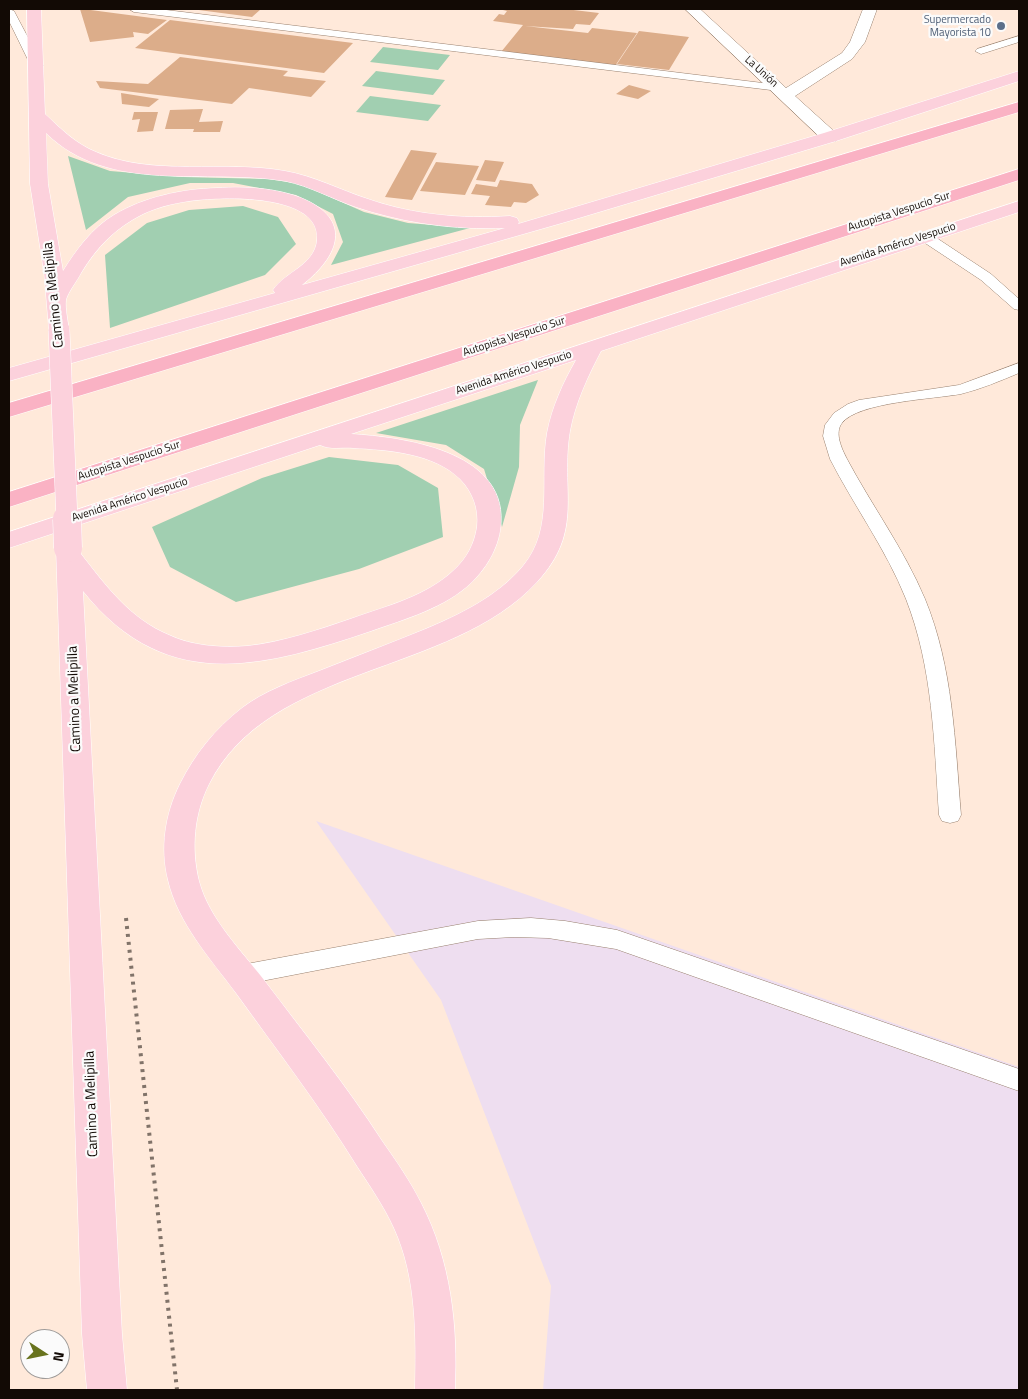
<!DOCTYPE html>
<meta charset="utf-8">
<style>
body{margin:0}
#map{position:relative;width:1028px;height:1399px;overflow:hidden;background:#ffe9da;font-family:"Titillium Web",sans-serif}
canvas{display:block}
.frame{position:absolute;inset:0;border:10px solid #120a05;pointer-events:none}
.north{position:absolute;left:20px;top:1329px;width:50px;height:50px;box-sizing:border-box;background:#fbfbfb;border:1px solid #9e9b99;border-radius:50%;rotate:101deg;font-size:14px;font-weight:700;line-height:20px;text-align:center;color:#120a05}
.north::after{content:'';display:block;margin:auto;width:18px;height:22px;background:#68731d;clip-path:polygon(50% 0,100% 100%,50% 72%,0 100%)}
</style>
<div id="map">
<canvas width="1028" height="1399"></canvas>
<div class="frame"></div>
<div class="north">N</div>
</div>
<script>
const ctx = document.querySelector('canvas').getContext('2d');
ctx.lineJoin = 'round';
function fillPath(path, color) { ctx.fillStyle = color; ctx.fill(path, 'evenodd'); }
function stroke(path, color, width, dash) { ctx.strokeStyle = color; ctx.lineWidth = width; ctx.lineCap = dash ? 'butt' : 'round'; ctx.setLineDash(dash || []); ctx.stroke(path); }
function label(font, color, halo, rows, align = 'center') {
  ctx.font = font + ' "Titillium Web",sans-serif'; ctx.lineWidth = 4.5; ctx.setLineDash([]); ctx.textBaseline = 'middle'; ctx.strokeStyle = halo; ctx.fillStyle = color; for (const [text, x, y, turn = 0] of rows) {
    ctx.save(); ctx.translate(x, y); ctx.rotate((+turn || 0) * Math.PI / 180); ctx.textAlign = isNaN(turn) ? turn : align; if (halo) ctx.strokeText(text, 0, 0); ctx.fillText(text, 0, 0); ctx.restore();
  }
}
const industrial = new Path2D(`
 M316,821L1019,1067V1390H543L551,1286L441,1000Z`);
const green = new Path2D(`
 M383,47L450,55L438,70L370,62Z
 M376,71L445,80L433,95L362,86Z
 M370,96L441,105L428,121L356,112Z
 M68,156L110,171L183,177L268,179L301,184L364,212L408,223L470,228L331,265L343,242L333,214L296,195L233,183H190L128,197L86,230Z
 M243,206L278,217L296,244L265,275L110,328L105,255L147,223L189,210Z
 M538,380L520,425L519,467L502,527L484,469L446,445L376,433Z
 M329,457L398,465L438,488L443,537L359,569L236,602L170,567L152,527L262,478Z`);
const building = new Path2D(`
 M80,9H83L167,20L148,34L133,32L134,37L90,42Z
 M191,9H261L252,17Z
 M499,9H565L599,13L590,25L576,24L573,29L525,26L588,33L592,28L637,33L615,66L501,52L523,25L493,21L499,14L504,15L507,11Z
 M170,20L353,43L324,73L135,48Z
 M639,31L689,37L669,70L617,64Z
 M180,57L288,71L283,76L326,81L311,97L249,88L232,104L100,88L96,81L148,84Z
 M629,85L651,91L638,99L616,94Z
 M121,93L159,99L149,107L122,104Z
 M203,109L199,122L223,121L220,132H193L194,129H165L170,110Z
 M134,112H158L153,131L137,132L140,119L132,120Z
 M411,150L437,153L412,200L385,197Z
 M485,160L504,162L495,182L476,180Z
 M436,162L479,166L465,195L420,191Z
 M500,180L532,184L539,195L526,203L514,202L511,207L485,205L490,196L471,194L476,184L497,187Z`);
const path = new Path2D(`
 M126,918L177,1390`);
const service = new Path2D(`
 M9,9L14,11L43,66L41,68L37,69L31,66L9,21Z
 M129,9H158L779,85L785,88L779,91L134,12Z
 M1019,36V42L981,54L975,51L977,49Z
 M924,232L929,233L991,274L1019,299V310L1014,309L981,280L919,239L917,236L919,233Z
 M1019,363V373C1000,381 981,389 961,394C934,399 858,402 842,423C834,433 842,449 847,459C872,506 904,549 925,599C953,667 955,742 961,815L958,821L950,823L942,821L939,815C934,742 933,668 906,599C886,549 854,506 830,459L823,436L825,425L834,413L848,404L859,400L959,385Z
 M531,918L565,921L617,930L1019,1069V1091L616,949L548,938L514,937L478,939L241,985L233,982L229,975L233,968L241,965L478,921Z`);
const minor = new Path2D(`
 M685,9H700L786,88L842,53L850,42L863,9H877L865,42L852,59L795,96L836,133L838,137L836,141H824Z`);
const primary = new Path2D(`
 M27,9H41L45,114C61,129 76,144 96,152C153,177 225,160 285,171C314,176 340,190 368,199C414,215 461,219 510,216L517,218L519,222L518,224L824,133L1019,71V81L836,141L569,221L9,381V368L275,293L273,290C285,272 315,265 317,240C321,194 227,197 198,200C179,202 160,206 143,214C115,228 97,247 81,273C77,281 68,292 66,300C65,309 68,321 69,330L66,334L59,336L52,334L49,330L44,272L30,184ZM46,133C109,195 206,168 285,181C310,186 332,199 356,207C404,223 454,230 505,228L302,285C332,262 355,226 310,202C283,188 246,186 217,188C182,189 144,197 114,215C92,228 77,249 63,271L48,184Z
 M1019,201V212L601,351C588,376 575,403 570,431C560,491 585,530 537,582C450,676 270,664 209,784C194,814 191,848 199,881C209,919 241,950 264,980C304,1033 346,1085 382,1141C396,1161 410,1181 421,1203C451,1261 458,1326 455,1390H415C416,1337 417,1278 394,1228C384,1206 370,1186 357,1166C320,1106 277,1050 236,993C210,958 178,923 168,880C160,848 165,814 180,784C195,754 215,729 242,708C264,691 293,681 319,671C354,657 389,644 423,630C459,615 497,597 523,566C555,528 539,479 547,433C552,407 563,383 576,360L351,434C403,437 505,451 501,522C500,545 488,566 472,582C445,608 405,619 371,631C262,668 165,694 83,591L122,1334L127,1390H87L82,1334L56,548L59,542L68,540L77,542L80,548L81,554C106,586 130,619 169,635C192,646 221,648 247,646C283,642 318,630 353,618C387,606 427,596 454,570C467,558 474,545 477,527C479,509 473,492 460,479C434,453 388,450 353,448C343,447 330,450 320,445L9,548V532Z`);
const motorway = new Path2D(`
 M1019,102V112L9,417V403Z
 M1019,169V180L9,507V492Z`);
const primaryBridgeFar1 = new Path2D(`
 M59,330L67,520`);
const primaryBridge = new Path2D(`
 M67,519L68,548`);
const markers = [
 [1001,26,5,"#5c6f8a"]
];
const farServicenames = [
 ["Supermercado",991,20],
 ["Mayorista 10",991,33]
];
const farStreetnames = [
 ["La Unión",761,72,42],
 ["Autopista Vespucio Sur",899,212,-18],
 ["Avenida Américo Vespucio",898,245,-18],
 ["Autopista Vespucio Sur",514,337,-18],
 ["Avenida Américo Vespucio",514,373,-18],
 ["Autopista Vespucio Sur",129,461,-18],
 ["Avenida Américo Vespucio",130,500,-18]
];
const streetNames = [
 ["Camino a Melipilla",54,295,-96],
 ["Camino a Melipilla",75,699,-92],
 ["Camino a Melipilla",92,1104,-92]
];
fillPath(industrial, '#eedef0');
fillPath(green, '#a1cfb1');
fillPath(building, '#dcad8a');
stroke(service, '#99816f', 1);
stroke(minor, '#99816f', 1);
stroke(primary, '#fff', 1);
stroke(motorway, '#fff', 1);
stroke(path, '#817369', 4, [3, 5]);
fillPath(service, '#fff');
fillPath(minor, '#fff');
fillPath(primary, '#fcd1dc');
fillPath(motorway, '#fab2c4');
stroke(primaryBridgeFar1, '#fff', 22, []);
stroke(primaryBridge, '#fff', 29, []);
stroke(primaryBridgeFar1, '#fcd1dc', 21);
stroke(primaryBridge, '#fcd1dc', 28);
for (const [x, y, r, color] of markers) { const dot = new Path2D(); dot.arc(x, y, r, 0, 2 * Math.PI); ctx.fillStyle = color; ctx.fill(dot); stroke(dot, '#fbfbfb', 2); }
label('11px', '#4e5e75', '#fbfbfb', farServicenames, 'right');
label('11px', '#120a05', '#fbfbfb', farStreetnames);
label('14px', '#120a05', '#fbfbfb', streetNames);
</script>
